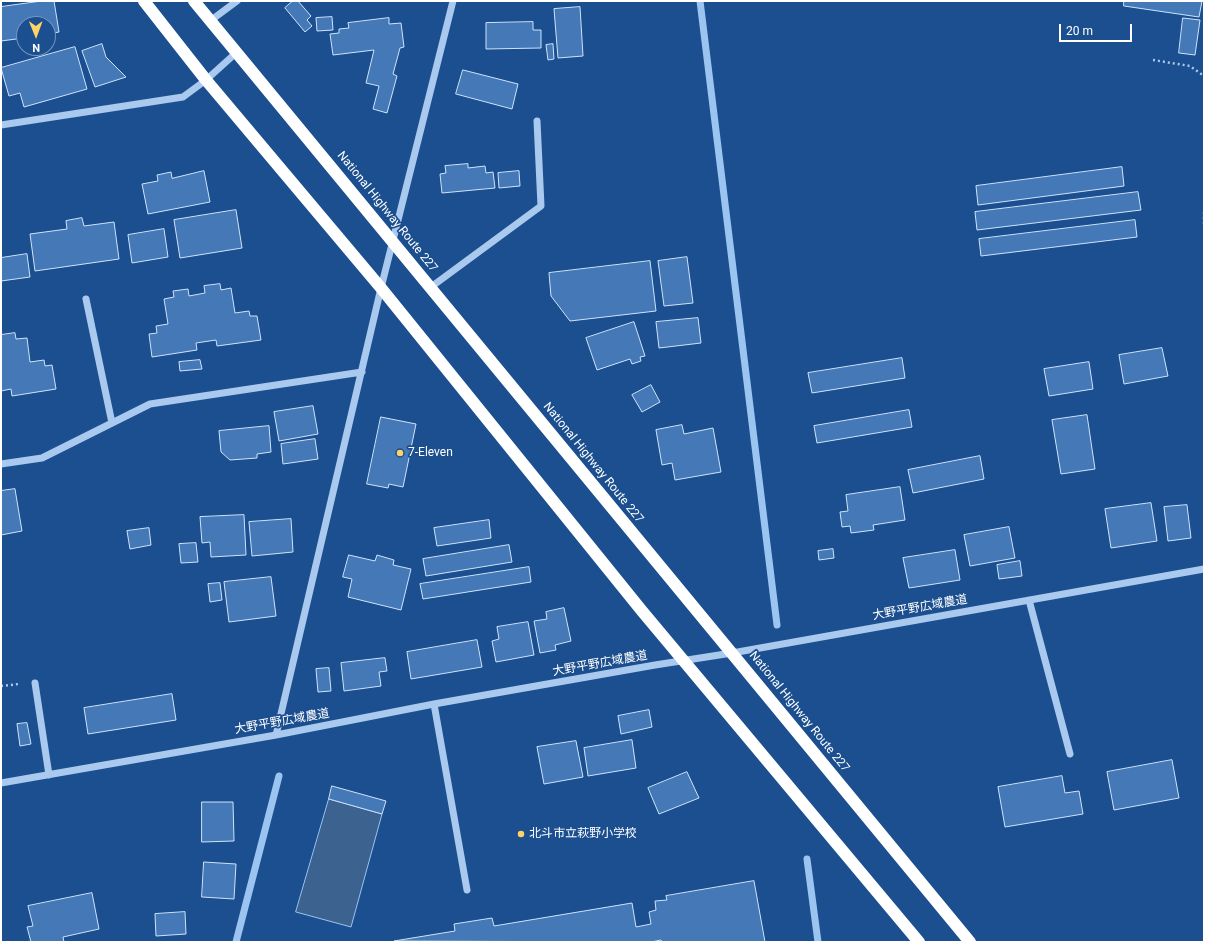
<!DOCTYPE html>
<meta charset="utf-8">
<style>
body{margin:0}
#map{position:relative;width:1205px;height:943px;overflow:hidden;background:#1b4f8f;font-family:Roboto,sans-serif}
canvas{display:block}
.frame{position:absolute;inset:0;border:2px solid #fff;pointer-events:none}
.north{position:absolute;left:16px;top:16px;width:40px;height:40px;box-sizing:border-box;background:#1b4f8f;border:1px solid #7695bc;border-radius:50%;rotate:179deg;font-size:11px;font-weight:700;line-height:16px;text-align:center;color:#fff}
.north::after{content:'';display:block;margin:auto;width:14px;height:18px;background:#ffd166;clip-path:polygon(50% 0,100% 100%,50% 72%,0 100%)}
.scale{position:absolute;left:1059px;top:24px;width:73px;height:18px;box-sizing:border-box;border:2px solid #fff;border-top:0;padding-left:5px;font-size:12px;line-height:14px;white-space:nowrap;color:#fff;-webkit-text-stroke:3px #1b4f8f;paint-order:stroke}
</style>
<div id="map">
<canvas width="1205" height="943"></canvas>
<div class="frame"></div>
<div class="north">N</div>
<div class="scale">20 m</div>
</div>
<script>
const ctx = document.querySelector('canvas').getContext('2d');
ctx.lineJoin = 'round';
function fillPath(path, color) { ctx.fillStyle = color; ctx.fill(path, 'evenodd'); }
function stroke(path, color, width, dash) { ctx.strokeStyle = color; ctx.lineWidth = width; ctx.lineCap = dash ? 'butt' : 'round'; ctx.setLineDash(dash || []); ctx.stroke(path); }
function label(font, color, halo, rows, align = 'center') {
  ctx.font = font + ' Roboto,"Noto Sans JP",sans-serif'; ctx.lineWidth = 3.5; ctx.setLineDash([]); ctx.textBaseline = 'middle'; ctx.strokeStyle = halo; ctx.fillStyle = color; for (const [text, x, y, turn = 0] of rows) {
    ctx.save(); ctx.translate(x, y); ctx.rotate((+turn || 0) * Math.PI / 180); ctx.textAlign = isNaN(turn) ? turn : align; if (halo) ctx.strokeText(text, 0, 0); ctx.fillText(text, 0, 0); ctx.restore();
  }
}
const water = new Path2D(`
 M329,799L382,814L351,927L296,912Z`);
const stream = new Path2D(`
 M700,1L777,625
 M807,859L818,942
 M236,942L279,776`);
const building = new Path2D(`
 M42,1H54L59,32L48,34V24H24V38L1,41V7Z
 M293,1H298L311,16L307,20L312,26L305,32L285,8Z
 M1124,1H1202L1199,17L1124,6Z
 M580,7L583,56L558,58L554,9Z
 M332,17L333,30L317,31L316,18Z
 M389,18V24L401,23L404,47L400,48L393,74L397,76L387,113L373,109L379,86L366,83L374,50L333,55L330,34L339,33V29L349,28L348,23Z
 M1183,18L1200,20L1195,55L1179,53Z
 M533,22V30H541V48L486,49V23Z
 M102,44L106,57L126,77L95,87L82,51Z
 M553,44L554,59L548,60L546,45Z
 M75,47L87,89L24,107L20,93L9,96L1,68Z
 M463,70L518,84L512,109L456,94Z
 M468,164V168L485,166L486,173L493,172L495,188L442,193L440,174L446,173L445,166Z
 M1122,167L1124,186L978,205L976,186Z
 M204,171L210,202L148,214L142,184L158,181L157,175L171,172L172,178Z
 M519,171L520,186L499,188L498,173Z
 M1138,192L1141,210L977,230L975,212Z
 M236,210L242,248L180,258L174,220Z
 M82,218L84,226L114,222L119,259L35,271L30,234L67,229L66,221Z
 M1135,220L1137,237L981,256L979,239Z
 M164,229L168,257L132,263L128,235Z
 M27,254L30,277L1,281V258Z
 M687,257L693,303L664,306L658,261Z
 M650,261L656,311L570,321L551,296L549,273Z
 M220,284L221,290L231,288L235,313L249,311L250,316H257L261,340L217,346L216,340L196,343L197,350L152,357L149,334L157,333L156,326L168,324L164,299L174,297L173,291L188,289L189,296L205,293L204,286Z
 M698,318L701,343L659,348L656,322Z
 M634,322L645,356L640,357L641,361L632,364L630,359L597,370L586,338Z
 M15,333L16,339L27,338L30,362L44,360L45,366L52,365L56,389L12,396L11,389L1,391V335Z
 M1162,348L1168,376L1124,384L1119,355Z
 M902,358L905,378L812,393L808,373Z
 M200,360L202,369L180,371L179,362Z
 M1089,362L1093,389L1049,396L1044,369Z
 M651,385L660,402L642,412L632,395Z
 M313,406L318,434L279,441L274,412Z
 M909,410L912,427L817,443L814,426Z
 M1087,415L1095,469L1061,474L1052,420Z
 M381,417L416,424L403,487L389,484L388,488L367,484Z
 M682,425L684,434L713,428L721,472L675,480L672,463L662,465L656,430Z
 M269,426L271,452L257,454V458L230,460L221,452L219,431Z
 M315,439L318,459L283,464L281,444Z
 M980,456L984,479L913,493L908,470Z
 M900,487L905,520L873,525L874,530L851,533L850,526L842,527L840,512L848,511L846,495Z
 M15,489L22,531L1,535V491Z
 M1151,503L1157,541L1111,548L1105,509Z
 M1187,505L1191,538L1168,541L1164,507Z
 M244,515L246,555L211,557L210,542L202,543L200,517Z
 M291,519L293,552L252,556L249,522Z
 M489,520L491,538L437,546L434,528Z
 M1009,527L1015,558L970,566L964,535Z
 M149,528L151,545L130,549L127,531Z
 M196,543L198,562L181,563L179,544Z
 M509,545L512,562L426,576L423,559Z
 M833,549L834,558L819,560L818,551Z
 M955,550L960,580L909,588L903,558Z
 M349,555L375,561L377,555L394,560L393,565L411,569L401,610L348,597L352,579L343,577Z
 M1020,561L1022,576L999,579L997,565Z
 M529,567L531,582L423,599L420,584Z
 M271,577L276,616L229,622L224,582Z
 M220,583L222,600L210,602L208,584Z
 M564,608L571,641L555,645L556,650L540,653L534,621L547,619L546,612Z
 M528,622L534,655L496,662L492,641L499,639L497,627Z
 M477,640L482,667L411,679L407,652Z
 M385,658L387,671L379,672L381,686L344,691L341,663Z
 M329,668L331,691L318,692L316,669Z
 M172,694L176,720L88,734L84,708Z
 M649,710L652,727L621,734L618,716Z
 M27,723L31,744L20,746L17,724Z
 M632,740L636,768L588,776L584,748Z
 M576,741L583,777L544,784L537,747Z
 M1172,760L1179,798L1114,810L1107,772Z
 M687,772L699,798L659,814L648,788Z
 M1062,776L1065,793L1079,791L1083,814L1005,827L998,787Z
 M332,786L386,801L382,814L329,799Z
 M202,802H233L234,841L202,842Z
 M204,862L236,864L234,899L202,897Z
 M754,881L765,942H662L661,940L651,942L394,941L455,931L454,924L492,918L494,926L632,903L636,927L651,924L649,912L656,910L655,901L667,900L666,896Z
 M92,893L99,929L63,937L64,942H31L27,927L33,926L28,906Z
 M185,912L186,934L156,936L155,914Z`);
const path = new Path2D(`
 M1153,60L1190,66L1204,76
 M1204,212V224
 M1,686L19,684`);
const minor = new Path2D(`
 M210,21L237,1
 M1,125L183,97L206,80L237,52
 M431,287L541,206L537,121
 M86,299L112,423
 M1,464L42,458L150,404L362,372
 M1029,600L1070,754
 M35,683L49,775
 M434,704L467,890
 M276,735L381,288L453,1
 M1,783L276,735L434,704L655,665L732,653L1204,569`);
const highway = new Path2D(`
 M144,1L206,80L381,288L642,611L919,942
 M194,1L970,942`);
const markers = [
 [400,453,4,"#ffd166"],
 [521,834,4,"#ffd166"]
];
const streetNames = [
 ["National Highway Route 227",387,212,51],
 ["National Highway Route 227",593,463,51],
 ["大野平野広域農道",920,608,-10],
 ["大野平野広域農道",600,664,-10],
 ["National Highway Route 227",799,712,51],
 ["大野平野広域農道",282,722,-10]
];
const poiNames = [
 ["7-Eleven",408,453],
 ["北斗市立萩野小学校",529,834]
];
fillPath(water, '#3c6290');
stroke(water, '#9cc4f0', 1);
stroke(stream, '#9cc4f0', 7);
fillPath(building, '#4478b7');
stroke(building, '#cfe3fa', 1);
stroke(path, '#a9c9ee', 2.5, [2, 3]);
stroke(minor, '#a9c9ee', 7);
stroke(highway, '#fff', 12);
for (const [x, y, r, color] of markers) { const dot = new Path2D(); dot.arc(x, y, r, 0, 2 * Math.PI); ctx.fillStyle = color; ctx.fill(dot); stroke(dot, '#1b4f8f', 1.5); }
label('12px', '#fff', '#1b4f8f', streetNames);
label('12px', '#fff', '#1b4f8f', poiNames, 'left');
</script>
